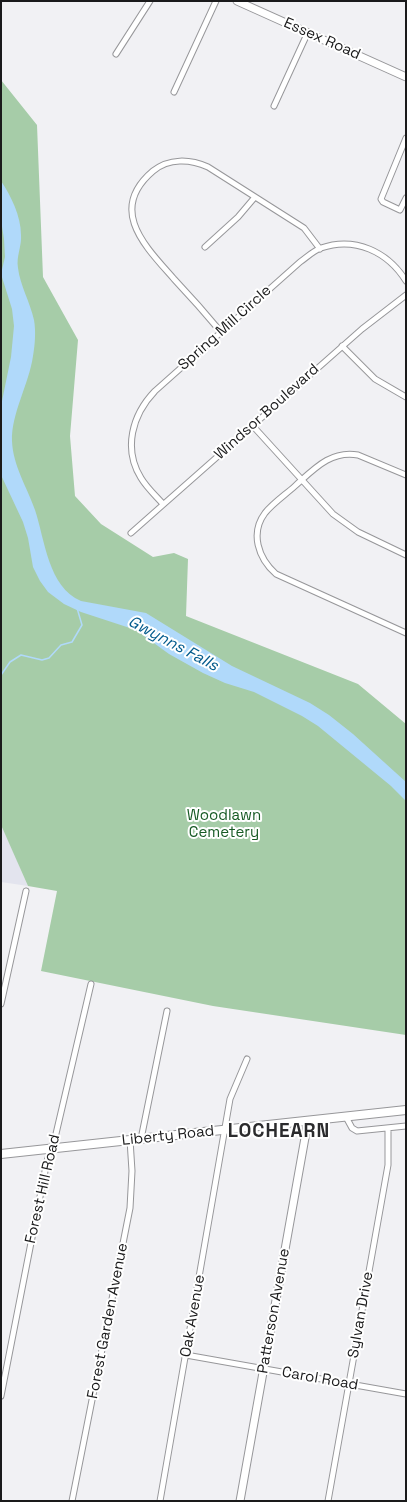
<!DOCTYPE html>
<style>
body{margin:0}
#map{position:relative;width:407px;height:1502px;overflow:hidden;background:#f1f1f4;font-family:"Space Grotesk",sans-serif}
canvas{display:block}
.frame{position:absolute;inset:0;border:2px solid #1a1a1b;pointer-events:none}
</style>
<div id="map">
<canvas width="407" height="1502"></canvas>
<div class="frame"></div>
</div>
<script>
const ctx = document.querySelector('canvas').getContext('2d');
ctx.lineJoin = 'round';
function fillPath(path, color) { ctx.fillStyle = color; ctx.fill(path, 'evenodd'); }
function stroke(path, color, width, dash) { ctx.strokeStyle = color; ctx.lineWidth = width; ctx.lineCap = dash ? 'butt' : 'round'; ctx.setLineDash(dash || []); ctx.stroke(path); }
function label(font, color, halo, rows, align = 'center') {
  ctx.font = font + ' "Space Grotesk",sans-serif'; ctx.lineWidth = 4; ctx.setLineDash([]); ctx.textBaseline = 'middle'; ctx.strokeStyle = halo; ctx.fillStyle = color; for (const [text, x, y, turn = 0] of rows) {
    ctx.save(); ctx.translate(x, y); ctx.rotate((+turn || 0) * Math.PI / 180); ctx.textAlign = isNaN(turn) ? turn : align; if (halo) ctx.strokeText(text, 0, 0); ctx.fillText(text, 0, 0); ctx.restore();
  }
}
const built = new Path2D(`
 M1,825L13,851L28,886L1,882Z`);
const green = new Path2D(`
 M1,80L37,125L43,277L78,340L70,436L75,496L101,524L153,557L174,553L188,559L186,616L358,684L406,724V1035L213,1006L41,971L57,891L28,886L1,825Z`);
const water = new Path2D(`
 M1,181C11,196 21,216 21,235C22,246 16,256 18,268C20,285 30,302 34,320C36,331 35,345 33,356C29,384 11,414 12,441C13,466 27,487 35,510C45,540 48,587 81,601L146,613L232,666L310,703L329,715L353,734L406,782V801L391,786L318,726L302,716L254,692L225,683L203,673L169,654L136,630L81,612L64,604L48,592L40,581L33,567L28,538L23,522L1,475V406L11,357L14,326L12,309L1,274L5,257L4,239L1,220Z`);
const stream = new Path2D(`
 M1,675L10,662L21,655L42,660L49,658L61,645L72,642L82,625L77,608`);
const minor = new Path2D(`
 M116,54L150,1
 M174,92L216,1
 M274,106L308,32
 M406,138L381,199L383,202L400,210L406,198
 M205,247L238,217L255,197
 M221,332C206,314 190,296 174,279C146,247 107,210 153,171C169,158 190,159 208,167L304,228L320,249
 M342,346L375,379L406,397
 M252,425L333,514L358,532L406,555
 M406,475L358,455C331,450 314,469 295,486C285,495 273,503 265,513C250,533 258,558 276,574L406,633
 M163,504C156,496 147,488 141,478C123,449 132,415 155,391L300,262C307,257 313,251 321,248C355,236 388,252 406,281
 M131,533L362,329L406,295
 M1,1004L26,891
 M346,1117L352,1128L357,1131L406,1126
 M141,1139L167,1011
 M186,1355L406,1394
 M1,1396L47,1161L55,1138L91,984
 M72,1501L130,1208L132,1171L130,1140
 M160,1501L230,1099L247,1059
 M328,1501L388,1165V1128`);
const tertiary = new Path2D(`
 M237,1L406,77`);
const secondary = new Path2D(`
 M240,1501L308,1121`);
const primary = new Path2D(`
 M1,1154L406,1110`);
const streetNames = [
 ["Essex Road",322,39,24],
 ["Spring Mill Circle",225,328,-42],
 ["Windsor Boulevard",267,412,-42],
 ["Liberty Road",168,1136,-6],
 ["Forest Hill Road",43,1189,-77],
 ["Patterson Avenue",274,1311,-80],
 ["Sylvan Drive",361,1315,-80],
 ["Oak Avenue",193,1316,-80],
 ["Forest Garden Avenue",108,1321,-79],
 ["Carol Road",320,1379,10]
];
const parkNames = [
 ["Woodlawn",224,816],
 ["Cemetery",224,833]
];
const waterNames = [
 ["Gwynns Falls",173,644,28]
];
const districtNames = [
 ["LOCHEARN",279,1132]
];
fillPath(built, '#e3e4ee');
fillPath(green, '#a6cca8');
fillPath(water, '#b0d9fa');
stroke(stream, '#b0d9fa', 1.5);
stroke(minor, '#97979a', 7);
stroke(tertiary, '#97979a', 9);
stroke(secondary, '#97979a', 9);
stroke(primary, '#97979a', 10);
stroke(minor, '#fff', 5);
stroke(tertiary, '#fff', 7);
stroke(secondary, '#fff', 7);
stroke(primary, '#fff', 8);
label('15px', '#1a1a1b', '#fff', streetNames);
label('15px', '#175a24', '#fff', parkNames);
label('italic 16px', '#035b8d', '#fff', waterNames);
ctx.letterSpacing = '1px';
label('bold 19px', '#2b2b2d', '#fff', districtNames);
ctx.letterSpacing = '0px';
</script>
